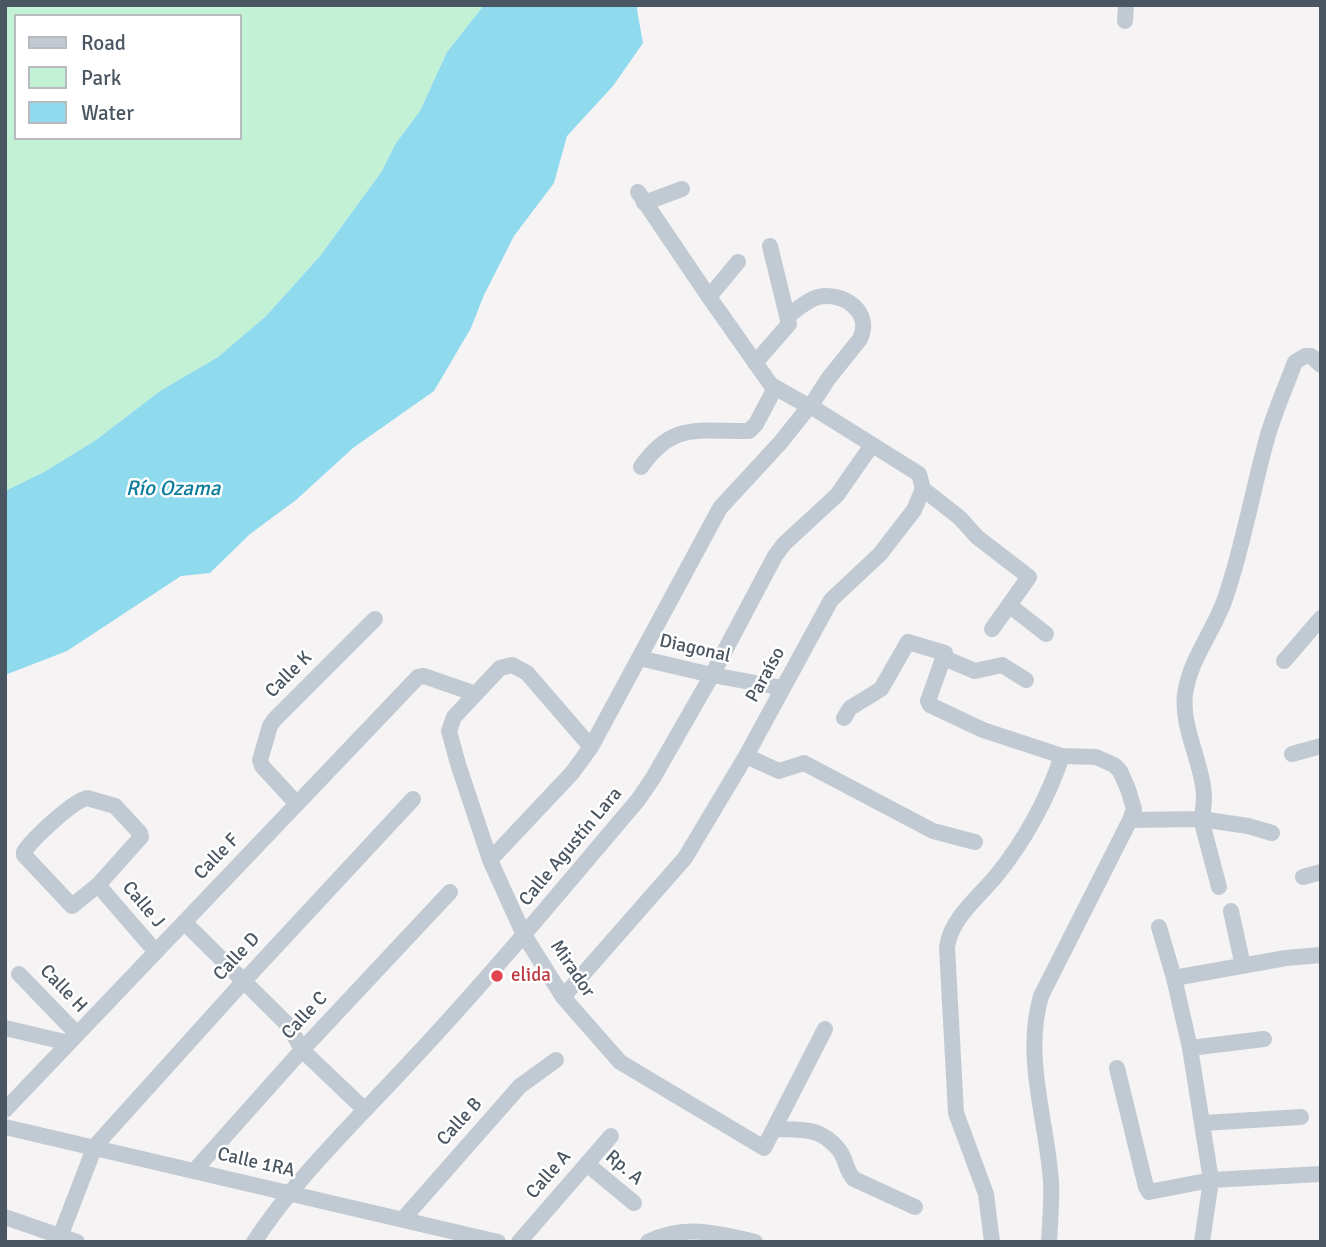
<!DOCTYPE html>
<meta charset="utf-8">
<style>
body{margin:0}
#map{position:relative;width:1326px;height:1247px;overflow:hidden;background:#f5f3f3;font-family:Signika,sans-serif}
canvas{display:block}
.frame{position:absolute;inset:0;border:7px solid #4a5661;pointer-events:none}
.legend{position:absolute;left:14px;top:14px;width:228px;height:126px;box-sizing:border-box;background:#fff;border:2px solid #b7bbc0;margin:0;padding:9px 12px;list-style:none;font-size:21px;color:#4a5661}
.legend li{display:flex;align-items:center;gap:14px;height:35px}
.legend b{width:35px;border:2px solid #b7bbc0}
</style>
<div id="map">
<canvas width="1326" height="1247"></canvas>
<div class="frame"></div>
<ul class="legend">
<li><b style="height:9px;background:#c1cad2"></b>Road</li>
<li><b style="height:19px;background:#c3f1d5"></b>Park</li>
<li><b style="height:19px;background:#90daee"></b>Water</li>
</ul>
</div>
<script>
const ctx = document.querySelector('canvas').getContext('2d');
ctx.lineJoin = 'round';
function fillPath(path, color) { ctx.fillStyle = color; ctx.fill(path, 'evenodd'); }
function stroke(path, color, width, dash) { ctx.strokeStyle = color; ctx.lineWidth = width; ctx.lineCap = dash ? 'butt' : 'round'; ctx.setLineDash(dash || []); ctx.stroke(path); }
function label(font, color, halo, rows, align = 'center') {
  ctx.font = font + ' Signika,sans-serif'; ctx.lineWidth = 5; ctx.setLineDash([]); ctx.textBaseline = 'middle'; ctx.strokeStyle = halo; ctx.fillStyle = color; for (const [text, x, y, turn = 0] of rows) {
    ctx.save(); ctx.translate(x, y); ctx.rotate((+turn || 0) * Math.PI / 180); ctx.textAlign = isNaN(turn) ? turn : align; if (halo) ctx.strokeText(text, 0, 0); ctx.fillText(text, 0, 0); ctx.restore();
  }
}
const green = new Path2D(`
 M5,5H484L447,52L420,111L396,143L382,171L320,256L266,316L218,357L160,391L96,440L44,472L5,491ZM16,16H240V138H16Z`);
const water = new Path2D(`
 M484,5H638L637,10L643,43L613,86L567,136L554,183L514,236L484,295L471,328L434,391L353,448L296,500L250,534L210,573L181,576L67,651L5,675V491L44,472L96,440L160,391L218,357L266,316L320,256L382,171L396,143L420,111L447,52Z`);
const street = new Path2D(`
 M1125,21L1126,5
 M638,192L709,297L771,385L810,407L828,379L860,339C873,312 843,291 818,297C807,300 798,309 789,315
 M644,203L682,189
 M709,297L738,262
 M755,363L789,324L770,246
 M641,467C673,421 699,432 749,431L756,424L775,388
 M923,489L960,518L977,537L1029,577L992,629
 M1009,605L1046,634
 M639,658L712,675L783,688
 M944,658L975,671L1002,665L1026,680
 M1284,661L1321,618
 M844,718L850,708L881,689L908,642L945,653L928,701L930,705L983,730L1062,756L1096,757L1114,765L1120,771L1128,789L1134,809L1130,820L1041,996C1023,1058 1047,1120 1051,1182C1052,1202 1050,1222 1049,1242
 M591,747L527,673L512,665L500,668L454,717L449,731L458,764L490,860L524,935L563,997L620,1062L764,1148L825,1029
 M1292,754L1321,746
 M746,756L779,771L804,763L933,831L975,842
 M87,798L115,806L140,833L141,837L98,885L72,906L24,855V852C32,839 73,801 87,798Z
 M297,804L262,766L260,760L270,726L274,720L375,619
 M1130,820L1201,819C1214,778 1180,736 1185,694C1190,658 1215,630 1226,596C1243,546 1252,493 1266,442C1273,415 1285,389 1295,362L1305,356H1311L1321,365
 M490,860L572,773L591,747L720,508L780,443L808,408L812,407L919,474L923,489L914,510L880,554L831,600L746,756L685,858L563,997
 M1303,877L1321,872
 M98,885L156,952
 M1219,887L1201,819L1248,826L1272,833
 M1231,911L1243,966
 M184,922L289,1026L302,1050L365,1110
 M1159,927L1174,978
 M19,974L77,1034
 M5,1028L69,1043
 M1190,1048L1264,1039
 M1117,1068L1146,1187L1149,1192L1211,1180L1321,1174
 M5,1110L418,677L424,676L476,694
 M1204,1123L1301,1117
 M5,1127L498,1242
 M774,1129C801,1130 820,1126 839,1150C847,1160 845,1170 854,1179L915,1207
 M587,1164L634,1203
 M194,1171L302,1050L450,892
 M5,1217L77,1242
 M403,1219L520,1086L556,1060
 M58,1242L95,1146L243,982L413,799
 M254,1242C298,1175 357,1120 411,1061C490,977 563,888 638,800L653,778L712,675L775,556L784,544L837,495L872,445
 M519,1242L611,1136
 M648,1242C684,1224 717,1233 755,1242
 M992,1242L986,1194L956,1113L947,947C951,918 978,898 996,876C1024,842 1048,798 1062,756
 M1202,1242L1211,1180L1190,1048L1174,978L1286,958L1321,955`);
const markers = [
 [497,976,7,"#e0444e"]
];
const streetNames = [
 ["Diagonal",695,649,13],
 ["Calle K",289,675,-45],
 ["Paraíso",766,675,-61],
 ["Calle Agustín Lara",571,847,-50],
 ["Calle F",217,857,-46],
 ["Calle J",143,905,50],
 ["Calle D",237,957,-47],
 ["Mirador",572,969,56],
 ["Calle H",63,989,46],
 ["Calle C",305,1016,-47],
 ["Calle B",460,1122,-48],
 ["Calle 1RA",256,1163,13],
 ["Rp. A",624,1168,40],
 ["Calle A",549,1175,-49]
];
const healthNames = [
 ["elida",511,976]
];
const waterNames = [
 ["Río Ozama",173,489]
];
fillPath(green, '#c3f1d5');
fillPath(water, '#90daee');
stroke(street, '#c1cad2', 16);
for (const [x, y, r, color] of markers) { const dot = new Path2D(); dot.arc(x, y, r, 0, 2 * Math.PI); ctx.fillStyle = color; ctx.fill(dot); stroke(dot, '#fff', 2.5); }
label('19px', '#4a5661', '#fff', streetNames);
label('19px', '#be3a42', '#fff', healthNames, 'left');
label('italic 21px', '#0c7c9b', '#fff', waterNames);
</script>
